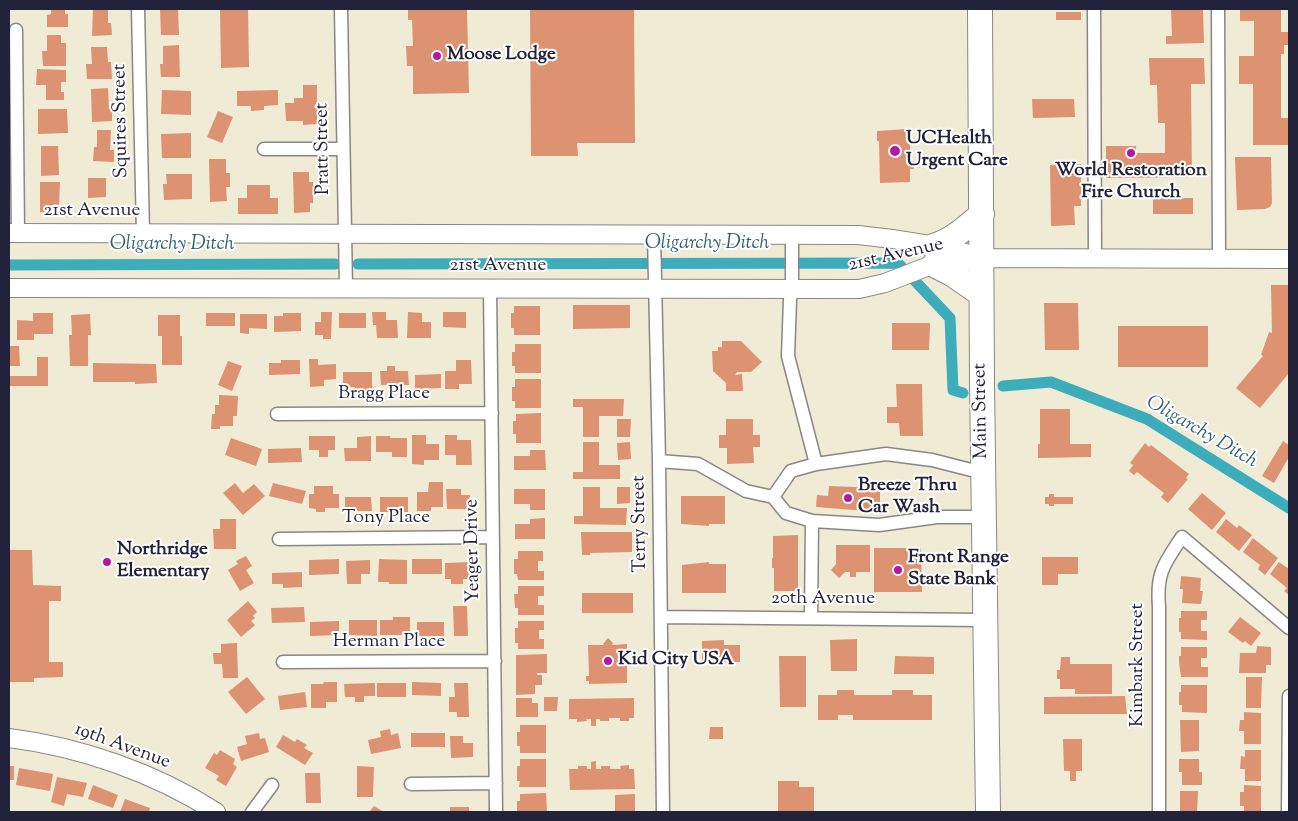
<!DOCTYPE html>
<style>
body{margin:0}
#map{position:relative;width:1298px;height:821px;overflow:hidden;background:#f0ebd5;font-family:"Sorts Mill Goudy",serif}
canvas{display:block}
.frame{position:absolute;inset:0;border:10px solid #22223b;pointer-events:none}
</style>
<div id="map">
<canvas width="1298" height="821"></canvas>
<div class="frame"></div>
</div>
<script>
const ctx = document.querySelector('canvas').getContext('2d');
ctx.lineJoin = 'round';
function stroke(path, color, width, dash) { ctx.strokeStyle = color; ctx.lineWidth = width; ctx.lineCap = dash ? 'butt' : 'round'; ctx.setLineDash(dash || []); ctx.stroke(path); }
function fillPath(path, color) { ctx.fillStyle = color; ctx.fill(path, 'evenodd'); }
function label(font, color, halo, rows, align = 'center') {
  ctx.font = font + ' "Sorts Mill Goudy",serif'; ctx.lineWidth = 4; ctx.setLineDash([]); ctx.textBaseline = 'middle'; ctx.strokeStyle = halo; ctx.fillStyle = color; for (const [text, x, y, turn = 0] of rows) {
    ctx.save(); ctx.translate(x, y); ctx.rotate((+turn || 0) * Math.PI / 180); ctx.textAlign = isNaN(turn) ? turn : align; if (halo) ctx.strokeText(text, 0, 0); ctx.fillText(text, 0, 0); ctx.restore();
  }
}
const canal = new Path2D(`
 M358,264L898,263L950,318L953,390L963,393
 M9,265L335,264
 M1003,386L1051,382L1147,419L1289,508`);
const building = new Path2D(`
 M51,9H65V14H68V27H47V15L51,14Z
 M93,9H108V23H111L112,35L92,36Z
 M160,9H178L179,35H161Z
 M220,9H248L249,67L221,68Z
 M408,9H467L469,93L413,94V66H407L406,46H413L412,20H408Z
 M530,9H634L635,143H577L578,156H531Z
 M1171,9H1203L1204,43L1166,44V36H1172Z
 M1240,9H1281V32H1289V45H1284V54H1281V118H1289V145H1253V84H1239V56H1254V21H1240Z
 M1056,12H1081V20H1056Z
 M47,35H61V43H66V66H43L42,51H47Z
 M179,45L180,77H161L160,64H163V46Z
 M91,47H107L108,62H111L112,79H87L86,64H92Z
 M1149,58H1204L1205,84H1191L1192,177L1106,178V146H1136V153H1165V123H1158L1157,85H1150Z
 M37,69L66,70V82H61V92H64V100H46V85H36Z
 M303,85H317V124L303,125V121H286L285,103H294V98H303Z
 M108,88L109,109H112V121L92,122L91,89Z
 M162,90L191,91V115L161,114Z
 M278,90V105L264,106V110L251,111V106H237V91Z
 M1032,99H1074L1075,117L1033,118Z
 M38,109H67L68,133L38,134Z
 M218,111L233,117L222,143L207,137Z
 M907,129H912V135H910V161H914V169H910V182L880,183L879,141H877V131Z
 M97,130H111L110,150H114V162L93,161L94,147H97Z
 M191,133V158H162L161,134Z
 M41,146H58L59,175L41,176Z
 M1235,157H1271L1272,203L1270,207L1265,209L1237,210Z
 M209,159H226V173H230V187H226L227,201L210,202Z
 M1081,164V206H1074L1075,225L1051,226L1050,165Z
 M293,172H309V182H313V203H310V212L294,213Z
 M166,174H192V199L164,200L163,184H167Z
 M88,178H106V197L88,198Z
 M40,182H60L59,205L54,204V212H40Z
 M247,185H270V198H278V214H238V198H247Z
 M1153,198H1193V214H1153Z
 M1271,285H1289V373L1260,408L1236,388L1263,356L1261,355L1269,332L1272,333Z
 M1044,303H1078L1079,350H1045Z
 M573,305H630V328L573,329Z
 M514,306H540V335H514V328H511V313H514Z
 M321,312H332L331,339H323V335H315V322H321Z
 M372,312H386V320H397L398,338H377L376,325H373Z
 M408,312L422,313V322H431V338H407Z
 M443,312H466V328L443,327Z
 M33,313H53V334H34V340H17V320L33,321Z
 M206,313H235V326H206Z
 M283,313H301V331L274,332V316H283Z
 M339,313H366V328H339Z
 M90,314L91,335H88V366H70L69,335H72L71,315Z
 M240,314H267V329L249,328V334L240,333Z
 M158,315H180V336H182V365H162V336H158Z
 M892,323H930L929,350H892Z
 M1118,326H1208V367H1118Z
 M722,341H741L762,362L751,372H737L735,375L742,374L743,391H726V383L713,371L712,351H718V347H722Z
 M515,344H541V373H515V366H512V352H515Z
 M9,346H19L20,366H9Z
 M37,357H48V386H9V376H37Z
 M309,359H318V365L336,364V379L324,380V386L310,387Z
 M281,360H300V374L269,375V363H281Z
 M456,360H471L472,384H459V389H445V371H456Z
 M228,361L242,366L232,391L218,385Z
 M93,363L156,364L157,383L135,384V382H93Z
 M387,366H395V371H408L409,385H381L380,371H387Z
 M343,372H372V390H354V387H343Z
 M441,374V388L415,389V375Z
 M515,379H541V408H515V401H512V387H515Z
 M896,384H922L923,436H900L899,423H887V407H897Z
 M219,395L238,396L237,416H233V426H220V429H211L212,414H215V405H219Z
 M573,399H624L623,416H599V437H583V407H573Z
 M1040,409H1070V444H1091V457L1038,458V444H1040Z
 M541,413V443H516V434H513V421H516V414Z
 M617,419H631L630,437H617Z
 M726,419H753V435H760V447H753L754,463L727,464V448H719V435H726Z
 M412,435H426V444H439V460H424V465L412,464Z
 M445,435H457V440H471L472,465H456V455H445Z
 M309,436H335V450H328V457H319V450H309Z
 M371,436V461H345L344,448H357V437Z
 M376,436H390V438H407V457H392V452H376Z
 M231,438L262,449L256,466L225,455Z
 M1283,441L1289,445V457L1274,483L1262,476Z
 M583,442H599V465H620V479H573V472H583Z
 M630,442L631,459L618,460L617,443Z
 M1145,443L1149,447L1151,445L1189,474L1186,478L1188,479L1168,503L1161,497L1164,493L1137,472L1134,475L1129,471L1133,465L1130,463Z
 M301,448L302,462L268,463V449Z
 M530,450H545L546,470H514V456H530Z
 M429,482H443V507H431V511H417V492H428Z
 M235,483L243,493L254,484L265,496L243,515L223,493Z
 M273,483L306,491L302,504L269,496Z
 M314,486H333V494H339V508H325V512H316V509L309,508V494H314Z
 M829,486L880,488V512L816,507L817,495L828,496Z
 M583,487H600V508H627L626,525L574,524V516H583Z
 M617,487H630V503L617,504Z
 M446,489H461V495H470V509H447Z
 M514,489H545V510H530V504H514Z
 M1202,493L1226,513L1212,530L1188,509Z
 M1049,494H1054V497H1073V504H1054V506H1049V504H1045V497H1049Z
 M681,496H725V524H709V526L681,524Z
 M345,497H371L372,511H345Z
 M380,497H408V512H380Z
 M545,518V539H515V524H530V519Z
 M220,519H236V549H214L213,529H220Z
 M1226,519L1237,528L1239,525L1252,535L1239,551L1216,532Z
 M581,532H632V552L590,553V555H582Z
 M798,535V591H774V568H772V558H773V536Z
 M1253,538L1278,558L1265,575L1258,569L1260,565L1243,552Z
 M836,545H870V572H856V577H850V572H845L839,578L831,570L836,564Z
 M874,548H921L922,592H874Z
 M9,550H32L33,585L61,586V601H49V662H63V677L34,678V682H9Z
 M518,551H543V561H538V571H544V580H518L517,574H514V559H518Z
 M246,556L252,566L246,570L254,583L240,591L228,570L238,564L236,561Z
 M1042,557H1078V574H1058V585H1042Z
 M339,559V574L309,575V560Z
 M379,559L407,560V584H389V582H378Z
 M412,559H442V574H412Z
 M370,560V574H361V584H347L346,561Z
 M473,562V579H463V584H451V579H445V563Z
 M709,562V564H726V593H682V565Z
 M1279,562L1289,569V595L1284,591L1287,588L1270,574Z
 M302,572V587L283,588V584H272V573Z
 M1181,576L1201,578L1200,591H1203L1201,604L1182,603L1183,589H1180Z
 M518,586H544V596H538V605H544V615H518V608H515L514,594H518Z
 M582,593H633V613H582Z
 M248,601L257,612L253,616L255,618L251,621L255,625L241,637L227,620Z
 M453,606H467L468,636H454Z
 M304,607L305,622L272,623L271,608Z
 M1181,611H1207V620H1201V631H1207V640L1181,639V632H1179V618H1181Z
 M393,617H410V635H380V620H393Z
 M1240,617L1261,633L1251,646L1245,641L1243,643L1228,632Z
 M349,620H377V636L349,635Z
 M339,621V635L310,636V622Z
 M518,621H544V630H539V639H544V649H518V643H515V628H518Z
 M417,622H444V636H417Z
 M608,638L613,643L612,645L627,644V683L589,684V681H586V676H589L588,645H604L603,644Z
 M857,639V671H831L830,640Z
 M724,640V645H740V662L702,663V641Z
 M237,643L238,678H223L222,664H214L213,653H221V644Z
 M1257,646L1271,647V665H1266V673H1239L1240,653H1256Z
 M1181,647H1207V658H1201V667H1208V677H1181L1179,662V656H1181Z
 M547,654V673H537V675H542V685H535V694L516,695V655Z
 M779,656H806V707H780Z
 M895,656L934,657V674H894Z
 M1061,657H1070V664H1112V694H1075V689H1060V679H1057V670H1060Z
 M247,677L265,699L246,714L228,692Z
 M1246,677H1262L1261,708H1246Z
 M324,682H337V702H326V708H311V684H323Z
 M412,682L441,683V696L412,695Z
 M375,683V696H364V702H355V697H345L344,684Z
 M377,683H406V697H377Z
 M454,683H468L469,717H457V712H449V697H455Z
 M1181,685H1207V713L1182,712V705H1179V692H1181Z
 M837,690H854V695H892V690H913V695H932V720H853V715H838V720H818V695H837Z
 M305,692L307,707L280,710L278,696Z
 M1125,696L1127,714H1044V697Z
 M544,697H558L557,711H544Z
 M516,698H532V703H538V717H516Z
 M634,698V718H629V721H620V718H609V721H600V719H596V726H591V719H586L587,721L577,722V719H569V699Z
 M1244,712L1261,713V744H1244V731H1239L1240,720H1244Z
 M1180,720H1199V751L1181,752Z
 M520,725H546V753H520V746H517V732H520Z
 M710,727H723V739H709Z
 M390,729L391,735L398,733L401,748L371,754L368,740L381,737L380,731Z
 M259,733L260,739L265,738L269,752L241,761L237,747L247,744L245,736Z
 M411,733H445V747H411Z
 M283,735L295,742L297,739L307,745L304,748L313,753L305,765L276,747Z
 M450,736H463V743H473V757L451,758Z
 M1063,739H1082V771H1076V781H1070V771H1064Z
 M220,750L235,759L233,764L237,767L226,786L216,780L219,776L205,768L214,753L217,755Z
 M1245,750H1261V781H1245V769H1240L1241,756L1245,757Z
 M520,759H546V787H519L520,781H517V766H520Z
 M1179,759H1199V772H1202V785H1182V772H1179Z
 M596,761V769H601V766H610V769H621L620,766L629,765V769H634L635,789L570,790L569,769H578V766H587V769H591V762Z
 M9,766H14V780H9Z
 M357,766L374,767L373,797H357Z
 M19,768L53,774L50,791L16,785Z
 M305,773H320L321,803H306Z
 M57,777L87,783L83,797L67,794L64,806L51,802Z
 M778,781H799V787H814V812H778Z
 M93,785L118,795L113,808L88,799Z
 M1244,785L1261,786V812H1244V806H1240V792H1244Z
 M1180,791H1198L1197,812H1180Z
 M546,793L547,812H517V801H520V794Z
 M635,794V812H615V795Z
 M125,799L150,808L149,812H120Z
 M374,806L384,812H369Z
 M450,807H469V812H450Z`);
const street = new Path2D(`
 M138,9L143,233
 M341,9L346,288
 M1094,9L1095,258
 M1218,9L1219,259
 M16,30L18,233
 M264,149H343
 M654,234L659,461L663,812
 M792,235V289L790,300L788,356L816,464
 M490,289L496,812
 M277,414L492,413
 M659,461L698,464L746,491L773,497L786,513L812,521L879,525L937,517H984
 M773,497L791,471L816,464L886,454L932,460L983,473
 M279,539L492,537
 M661,617L985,620
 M811,618L812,521
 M283,662L495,661
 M411,784L496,783
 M252,812L272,785
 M1159,812V607C1156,573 1164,564 1182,537L1289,628
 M1288,812L1289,696`);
const secondary = new Path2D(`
 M9,233L858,235C900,239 941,246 981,257
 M9,288L859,289L885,283L929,266L958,264L982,258L1289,259
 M9,738C81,747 155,773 216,812`);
const highway = new Path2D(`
 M980,9L982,384L988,812
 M933,246C952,241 966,227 982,214
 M934,265L952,274L981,294`);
const markers = [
 [437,56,5,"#b5179e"],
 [895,151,6,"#b5179e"],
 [1131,153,5,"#b5179e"],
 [848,498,5,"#b5179e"],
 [107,562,5,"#b5179e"],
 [898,570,5,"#b5179e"],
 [608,661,5,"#b5179e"]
];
const poiNames = [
 ["Moose Lodge",447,56],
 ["UCHealth",906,140],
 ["Urgent Care",906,162],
 ["World Restoration",1131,172,"center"],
 ["Fire Church",1131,194,"center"],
 ["Breeze Thru",858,487],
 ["Car Wash",858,509],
 ["Northridge",117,551],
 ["Elementary",117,573],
 ["Front Range",908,559],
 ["State Bank",908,581],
 ["Kid City USA",618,661]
];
const streetNames = [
 ["Squires Street",122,121,-91],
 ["Pratt Street",324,149,-91],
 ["21st Avenue",92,212],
 ["21st Avenue",896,256,-13],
 ["21st Avenue",498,267],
 ["Bragg Place",384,395],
 ["Main Street",982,411,-91],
 ["Tony Place",386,519],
 ["Terry Street",641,524,-91],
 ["Yeager Drive",474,551,-91],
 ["20th Avenue",823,600],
 ["Herman Place",389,643],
 ["Kimbark Street",1139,665,-90],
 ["19th Avenue",122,747,20]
];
const waterNames = [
 ["Oligarchy Ditch",707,245],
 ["Oligarchy Ditch",172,246],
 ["Oligarchy Ditch",1201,433,30]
];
stroke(canal, '#3dacbb', 11);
fillPath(building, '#dd9272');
stroke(street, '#898688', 15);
stroke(secondary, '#898688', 20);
stroke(highway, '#898688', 26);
stroke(street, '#fff', 12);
stroke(secondary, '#fff', 18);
stroke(highway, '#fff', 24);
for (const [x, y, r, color] of markers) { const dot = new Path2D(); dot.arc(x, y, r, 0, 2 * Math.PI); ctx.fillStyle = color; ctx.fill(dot); stroke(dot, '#fff', 2); }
label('bold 19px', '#22223b', '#fff', poiNames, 'left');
label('19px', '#22223b', '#fff', streetNames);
label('italic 20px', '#2e6075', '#fff', waterNames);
</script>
